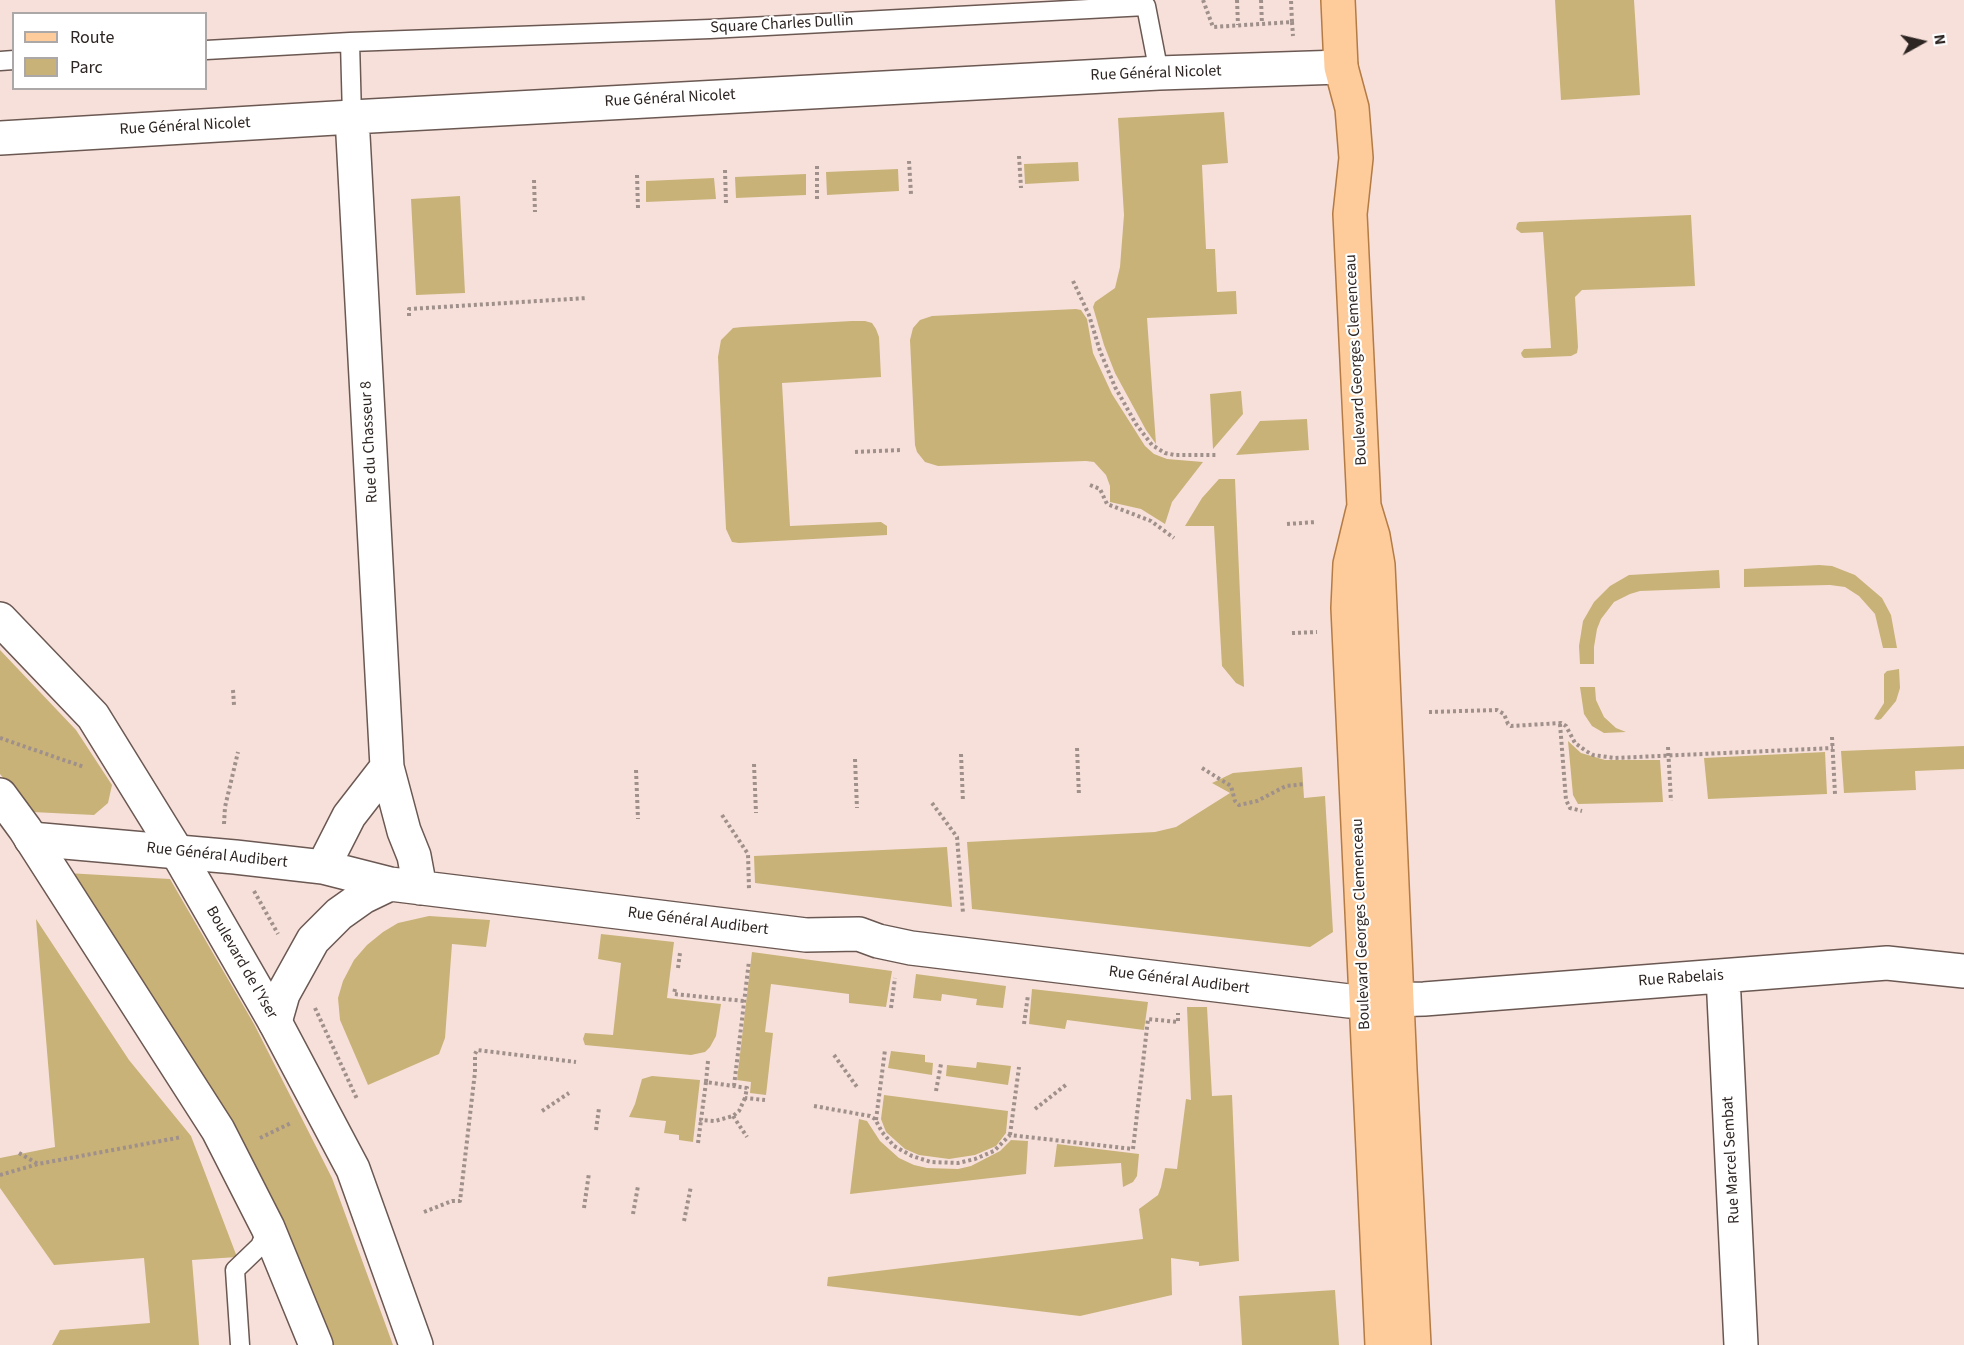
<!DOCTYPE html>
<meta charset="utf-8">
<style>
body{margin:0}
#map{position:relative;width:1964px;height:1345px;overflow:hidden;background:#f7e0da;font-family:"Source Sans 3",sans-serif}
canvas{display:block}
.legend{position:absolute;left:12px;top:12px;width:195px;height:78px;box-sizing:border-box;background:#fff;border:2px solid #aba8a7;margin:0;padding:8px 10px;list-style:none;font-size:18px;color:#2d2522}
.legend li{display:flex;align-items:center;gap:12px;height:30px}
.legend b{width:30px;border:2px solid #aba8a7}
.north{position:absolute;left:1892px;top:12px;width:60px;height:60px;-webkit-text-stroke:4px #fff;paint-order:stroke;rotate:82deg;font-size:16px;font-weight:700;line-height:24px;text-align:center;color:#2d2522}
.north::after{content:'';display:block;margin:auto;width:21px;height:27px;background:#2d2522;clip-path:polygon(50% 0,100% 100%,50% 72%,0 100%)}
</style>
<div id="map">
<canvas width="1964" height="1345"></canvas>
<ul class="legend">
<li><b style="height:8px;background:#fecb9a"></b>Route</li>
<li><b style="height:16px;background:#c8b278"></b>Parc</li>
</ul>
<div class="north">N</div>
</div>
<script>
const context = document.querySelector('canvas').getContext('2d');
context.lineJoin = 'round';
function fillPath(path, color) {
  context.fillStyle = color;
  context.fill(path, 'evenodd');
}
function shape(rows) {
  const path = new Path2D();
  for (const r of rows) {
    path.moveTo(r[0], r[1]);
    for (let i = 2; i < r.length; i += 2) path.lineTo(r[i], r[i + 1]);
  }
  return path;
}
function trace(path, color, width, dash) {
  context.strokeStyle = color;
  context.lineWidth = width;
  context.lineCap = dash ? 'butt' : 'round';
  context.setLineDash(dash || []);
  context.stroke(path);
}
function label(font, color, halo, rows, align = 'center') {
  context.font = font + ' "Source Sans 3",sans-serif';
  context.lineWidth = 4.5;
  context.setLineDash([]);
  context.textBaseline = 'middle';
  context.strokeStyle = halo;
  context.fillStyle = color;
  for (const [text, x, y, turn = 0] of rows) {
    context.save();
    context.translate(x, y);
    context.rotate((+turn || 0) * Math.PI / 180);
    context.textAlign = isNaN(turn) ? turn : align;
    if (halo) context.strokeText(text, 0, 0);
    context.fillText(text, 0, 0);
    context.restore();
  }
}
const green = shape([
 [1555,0,1634,0,1640,95,1561,100],
 [1224,112,1228,163,1202,165,1206,249,1215,249,1217,292,1236,291,1237,314,1147,318,1156,444,1146,430,1115,373,1104,345,1093,307,1095,302,1115,288,1120,267,1124,215,1118,118],
 [1078,162,1079,181,1025,184,1024,164],
 [898,169,899,191,827,195,826,172],
 [806,174,806,195,736,198,735,177],
 [714,178,716,199,646,202,646,181],
 [460,196,465,293,416,295,411,199],
 [1691,215,1695,286,1582,290,1575,297,1578,347,1577,353,1571,356,1524,358,1522,356,1521,353,1524,349,1551,348,1543,232,1521,233,1516,229,1517,224,1519,222],
 [1076,309,1081,310,1087,319,1093,353,1112,394,1145,446,1154,454,1167,459,1203,462,1172,502,1165,524,1141,509,1110,502,1110,486,1106,475,1094,462,1086,461,938,466,925,462,917,452,915,445,910,340,913,328,920,320,932,316],
 [852,321,865,321,872,323,876,329,879,337,881,377,782,383,790,526,881,522,887,526,887,535,739,543,732,542,726,529,718,357,721,340,733,328,742,327],
 [1241,391,1243,414,1213,449,1210,394],
 [1307,419,1309,450,1236,455,1260,421],
 [1219,479,1235,479,1244,687,1236,683,1222,666,1214,526,1185,526,1202,498],
 [1819,565,1832,566,1855,575,1882,598,1891,615,1897,648,1883,648,1875,614,1859,596,1845,587,1830,585,1744,587,1744,569],
 [1719,570,1720,588,1640,591,1630,594,1614,602,1601,619,1597,629,1594,647,1594,664,1580,664,1579,646,1583,621,1594,602,1610,586,1629,575],
 [0,650,76,730,112,785,108,803,94,815,32,812,0,774],
 [1899,669,1900,688,1896,701,1881,719,1878,720,1874,719,1884,703,1884,674,1887,671],
 [1580,687,1595,687,1596,700,1604,717,1616,728,1626,732,1604,733,1592,726,1584,714],
 [1568,741,1581,753,1605,760,1660,760,1663,802,1578,804,1573,795],
 [1964,746,1964,769,1915,771,1916,790,1844,793,1841,751],
 [1825,752,1827,794,1708,799,1704,758],
 [1302,767,1304,798,1325,796,1333,932,1310,947,972,909,967,842,1155,832,1176,827,1230,793,1212,783,1233,773],
 [947,847,952,907,755,883,754,856],
 [67,873,170,879,254,1024,332,1178,393,1345,329,1345],
 [429,916,490,920,486,947,452,944,445,1038,439,1054,368,1085,340,1020,338,998,343,981,354,960,367,945,383,932,398,923],
 [36,919,129,1060,191,1136,237,1257,192,1260,199,1345,52,1345,60,1330,150,1323,144,1258,54,1265,0,1188,0,1158,55,1147],
 [601,934,674,942,667,998,721,1004,716,1036,710,1047,705,1052,691,1055,585,1045,583,1039,585,1033,613,1035,621,963,598,959],
 [752,952,892,971,886,1007,849,1003,849,994,771,984,765,1032,773,1033,766,1095,750,1093,751,1082,737,1080],
 [916,974,1006,986,1003,1008,976,1005,977,999,942,994,941,1001,913,998],
 [1032,989,1148,1002,1144,1030,1067,1020,1065,1029,1029,1024],
 [1187,1007,1207,1007,1212,1096,1232,1095,1239,1261,1199,1266,1199,1262,1171,1258,1172,1295,1080,1316,827,1286,828,1277,1143,1239,1139,1209,1158,1195,1161,1187,1165,1168,1177,1169,1186,1099,1191,1100],
 [891,1051,925,1055,925,1062,933,1063,932,1075,888,1068],
 [977,1062,1011,1066,1008,1085,946,1076,947,1065,976,1068],
 [652,1076,700,1080,693,1142,679,1140,679,1135,664,1133,666,1121,629,1117,635,1104,642,1079],
 [884,1095,1008,1111,1006,1133,996,1146,975,1155,949,1159,919,1155,905,1149,886,1132,881,1119],
 [859,1119,867,1121,880,1141,899,1158,914,1165,927,1168,958,1169,971,1166,1000,1151,1011,1140,1028,1141,1026,1174,850,1194],
 [1057,1144,1139,1154,1137,1176,1133,1182,1123,1187,1121,1163,1054,1167],
 [1335,1290,1339,1345,1242,1345,1239,1296]
]);
const path = shape([
 [1203,0,1213,27,1292,22,1291,0],
 [1237,0,1238,25],
 [1261,0,1262,24],
 [1292,22,1293,36],
 [1019,156,1021,188],
 [909,161,911,194],
 [817,166,817,199],
 [725,170,726,203],
 [637,175,638,208],
 [534,180,535,212],
 [1073,281,1089,315,1100,351,1115,387,1136,424,1152,445,1165,453,1175,455,1218,455],
 [409,316,409,309,587,298],
 [855,452,900,450],
 [1090,485,1100,489,1107,504,1151,521,1174,538],
 [1287,524,1316,522],
 [1292,633,1317,632],
 [233,690,234,705],
 [1429,712,1497,710,1504,714,1508,724,1511,726,1561,723,1566,726,1575,743,1586,751,1593,755,1615,758,1833,748],
 [1560,724,1566,800,1570,808,1582,811],
 [1832,737,1835,794],
 [0,738,84,767],
 [1668,747,1671,801],
 [1077,748,1079,796],
 [961,754,963,802],
 [855,759,857,808],
 [754,764,756,813],
 [1202,768,1231,786,1235,801,1239,805,1257,801,1286,786,1305,784],
 [636,770,638,819],
 [932,803,957,837,963,913],
 [722,815,748,854,749,889],
 [224,824,225,807,238,752],
 [254,891,278,934],
 [678,968,680,953],
 [675,989,674,994,744,1001],
 [315,1008,357,1099],
 [891,1008,895,978],
 [1024,1024,1028,995],
 [834,1055,857,1087],
 [708,1061,706,1082,747,1088,745,1098,765,1100],
 [706,1082,701,1120,715,1121,733,1116,739,1111,745,1098],
 [734,1086,749,961],
 [936,1091,941,1064],
 [814,1106,870,1116,875,1119,882,1132,894,1146,912,1156,931,1162,958,1163,975,1159,994,1151,1010,1135,1133,1149,1148,1019,1178,1022,1178,1013],
 [1035,1109,1067,1084],
 [542,1111,569,1093],
 [733,1116,747,1137],
 [876,1120,885,1050],
 [596,1130,599,1108],
 [1010,1135,1019,1067],
 [260,1138,291,1123],
 [698,1143,701,1120],
 [19,1153,38,1164],
 [0,1175,38,1164,182,1137],
 [584,1208,589,1173],
 [424,1212,452,1201,460,1201,475,1072,475,1054,477,1050,576,1062],
 [633,1214,638,1186],
 [684,1221,691,1186]
]);
const lane = shape([
 [350,42,352,117],
 [206,50,350,42,710,29,1146,6,1159,73],
 [0,61,14,60],
 [240,1345,235,1270,260,1246,268,1228]
]);
const street = shape([
 [352,117,387,767,404,831,414,856,420,888],
 [0,138,352,117,1159,73,1341,67],
 [31,839,235,857,323,867,390,884,806,935,859,934,878,941,911,948,1349,1001,1424,999,1887,963,1964,971],
 [323,867,349,816,387,767],
 [1723,976,1741,1345],
 [275,1022,283,994,313,940,339,914,363,897,390,884]
]);
const secondary = shape([
 [0,619,93,716,177,852,275,1022,353,1169,416,1345],
 [0,795,25,829,218,1130,268,1228,316,1345]
]);
const primary = shape([
 [1338,0,1341,67,1352,108,1356,158,1350,214,1364,506,1373,536,1378,565,1380,608,1400,1070,1414,1345],
 [1363,510,1350,564,1348,608,1382,1345]
]);
const streetNames = [
 ["Square Charles Dullin",782,25,-3],
 ["Rue Général Nicolet",1156,74,-2],
 ["Rue Général Nicolet",670,99,-3],
 ["Rue Général Nicolet",185,127,-3],
 ["Boulevard Georges Clemenceau",1357,360,-93],
 ["Rue du Chasseur 8",370,442,-93],
 ["Rue Général Audibert",217,856,6],
 ["Rue Général Audibert",698,922,7],
 ["Boulevard Georges Clemenceau",1362,924,-92],
 ["Boulevard de l'Yser",241,963,60],
 ["Rue Rabelais",1681,979,-4],
 ["Rue Général Audibert",1179,981,7],
 ["Rue Marcel Sembat",1732,1160,-93]
];
fillPath(green, '#c8b278');
trace(lane, '#6b5852', 21);
trace(street, '#6b5852', 36);
trace(secondary, '#6b5852', 36);
trace(primary, '#b47b44', 36);
trace(path, '#a0908b', 4, [3, 3]);
trace(lane, '#fff', 18);
trace(street, '#fff', 33);
trace(secondary, '#fff', 33);
trace(primary, '#fecb9a', 33);
label('16px', '#2d2522', '#fff', streetNames);
</script>
